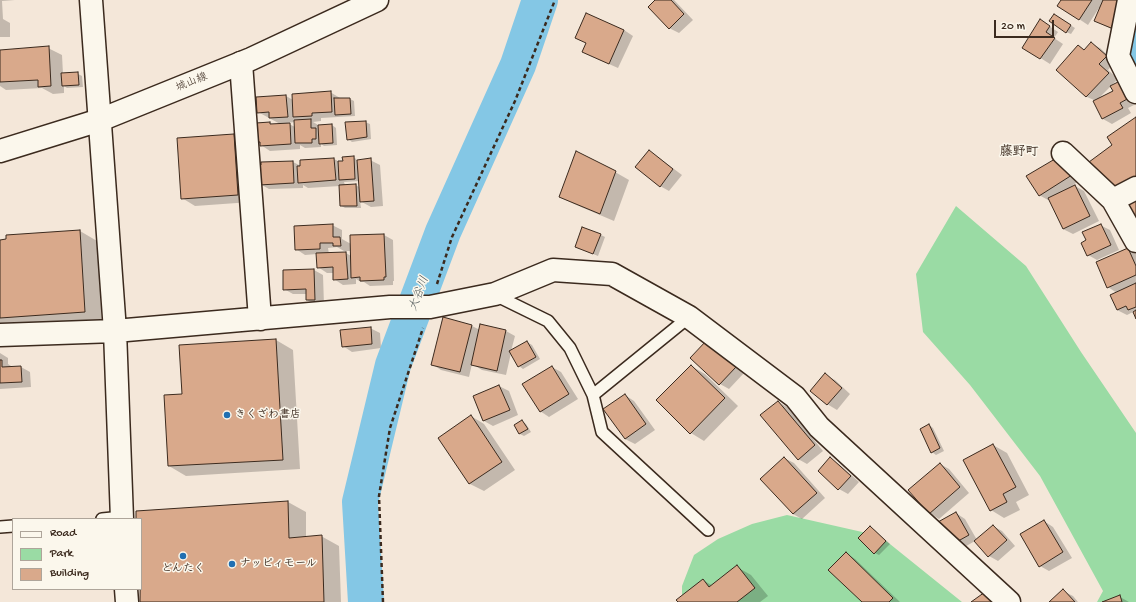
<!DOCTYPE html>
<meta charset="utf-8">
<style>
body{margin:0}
#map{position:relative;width:1136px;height:602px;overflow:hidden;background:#f4e7d9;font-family:"Gochi Hand",sans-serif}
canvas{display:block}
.legend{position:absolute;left:12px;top:518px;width:130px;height:72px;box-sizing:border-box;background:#fbf7ec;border:1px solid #aea59a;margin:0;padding:5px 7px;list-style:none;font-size:12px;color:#3b2a1e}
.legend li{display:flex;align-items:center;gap:8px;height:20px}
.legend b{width:20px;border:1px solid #aea59a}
.scale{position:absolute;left:994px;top:20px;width:60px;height:18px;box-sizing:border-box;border:2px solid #3b2a1e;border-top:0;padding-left:5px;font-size:12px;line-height:14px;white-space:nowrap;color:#3b2a1e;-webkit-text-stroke:3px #fbf7ec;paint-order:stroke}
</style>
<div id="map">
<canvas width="1136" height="602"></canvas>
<ul class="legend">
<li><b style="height:5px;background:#fbf7ec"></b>Road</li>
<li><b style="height:11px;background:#9adba4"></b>Park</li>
<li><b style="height:11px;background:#d9a98b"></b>Building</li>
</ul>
<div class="scale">20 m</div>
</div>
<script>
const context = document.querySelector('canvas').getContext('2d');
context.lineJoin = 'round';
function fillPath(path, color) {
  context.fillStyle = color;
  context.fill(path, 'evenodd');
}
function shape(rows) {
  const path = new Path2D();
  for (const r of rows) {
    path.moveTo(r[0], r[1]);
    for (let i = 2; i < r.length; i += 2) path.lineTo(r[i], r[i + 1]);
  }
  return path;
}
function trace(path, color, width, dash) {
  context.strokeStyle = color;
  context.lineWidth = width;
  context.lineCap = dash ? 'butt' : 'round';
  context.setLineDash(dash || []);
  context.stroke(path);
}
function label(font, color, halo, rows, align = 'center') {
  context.font = font + ' "Gochi Hand","Klee One",sans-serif';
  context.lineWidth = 3;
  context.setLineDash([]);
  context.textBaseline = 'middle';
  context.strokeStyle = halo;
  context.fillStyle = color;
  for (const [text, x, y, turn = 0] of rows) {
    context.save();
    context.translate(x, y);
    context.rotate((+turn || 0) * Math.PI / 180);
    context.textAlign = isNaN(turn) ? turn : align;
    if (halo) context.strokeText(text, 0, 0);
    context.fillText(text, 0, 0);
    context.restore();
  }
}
const green = shape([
 [956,206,1026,266,1081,352,1136,433,1136,602,1097,602,1103,591,1040,476,970,385,923,332,916,274],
 [787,515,880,536,962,602,682,602,682,586,694,555,718,539,752,524]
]);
const shadow = shape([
 [0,0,15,0,2,1,3,19,10,23,10,37,0,37],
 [657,0,674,0,693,20,679,33,669,28],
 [1062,0,1134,0,1120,33,1095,21,1100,8,1099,8,1088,25,1079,19],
 [587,14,624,30,633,36,618,68,593,57,584,52,587,44],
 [1054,15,1075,28,1071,34,1066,32],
 [1049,26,1058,32,1054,38,1063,44,1050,64,1023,47],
 [1091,43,1100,48,1115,62,1108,70,1118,79,1099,98,1114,91,1136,101,1136,104,1128,108,1131,113,1112,124,1103,119,1094,100,1087,97,1057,69,1079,46,1085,50],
 [48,48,62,55,63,74,78,74,82,76,83,87,67,88,64,86,64,93,53,94,42,88,6,90,0,86,0,51],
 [330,92,340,98,340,99,350,99,354,101,355,116,321,118,321,121,313,122,320,126,332,125,336,128,337,145,324,146,321,144,321,147,305,148,300,145,300,149,270,151,261,145,261,144,258,142,270,123,274,125,282,125,258,112,257,98,286,96,293,100],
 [295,122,295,127,287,123],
 [365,122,370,124,371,139,352,142,348,139],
 [234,136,247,143,251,202,195,206,182,198],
 [649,152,658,157,682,175,669,191,660,186],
 [354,157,358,161,370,160,380,165,383,206,371,207,360,201,361,208,345,208,340,205,340,186,308,188,303,185,303,188,269,189,260,184,293,162,301,166,301,161,334,159,340,162],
 [360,181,360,188,356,185,345,185,344,182],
 [1060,157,1080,180,1073,185,1084,191,1099,221,1073,234,1063,229,1050,200,1048,200,1039,195],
 [615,172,629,180,614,221,574,204,560,197],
 [332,225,342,230,342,239,351,244,351,236,384,235,393,240,394,281,393,281,393,285,370,286,364,282,361,282,356,279,356,284,343,285,334,279,334,273,327,273,318,267,317,254,305,255,296,249],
 [337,247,344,251,351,251,351,256,346,253,329,254,328,248],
 [1100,225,1110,230,1119,250,1097,260,1088,255,1088,241],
 [80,231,97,241,102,322,0,329,0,241],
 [601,235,605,237,598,256,576,247],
 [1128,249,1136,254,1136,317,1133,312,1127,315,1117,310,1117,293,1108,287],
 [314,270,323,275,324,305,316,305,307,300,307,294,293,294,284,289,284,271],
 [472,326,480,330,506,331,515,336,511,351,527,342,532,345,540,359,523,369,519,366,511,353,506,375,482,370,472,364,469,377,441,370,432,364],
 [370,328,380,333,381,348,352,352,343,346],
 [276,340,293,350,300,469,186,476,169,466,183,395],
 [717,347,744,373,729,389,720,384],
 [0,353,8,358,8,364,11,366,11,368,21,367,30,372,31,387,0,389],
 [691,366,705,374,738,406,704,441,691,433],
 [552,367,561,372,578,399,549,417,540,411],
 [826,375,835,380,850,394,837,410,827,404],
 [499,386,509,391,518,415,493,426,484,421],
 [625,395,634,401,655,430,635,444,625,439],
 [778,402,787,407,823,451,807,464,798,459],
 [471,416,484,424,515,470,484,491,470,484,439,438],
 [522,421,526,424,531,432,524,436,520,434,515,425],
 [929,425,933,428,944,451,936,455,932,452],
 [993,445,1007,453,1029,495,1016,502,1020,510,1004,518,991,510],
 [784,458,794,463,825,498,802,519,793,514],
 [830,458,839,464,859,482,848,494,839,489],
 [940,464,949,469,969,493,939,519,930,513],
 [288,502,306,512,306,538,321,536,339,546,341,602,141,602,141,519,137,519,137,511],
 [956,513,965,519,977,540,993,526,1002,531,1015,546,998,561,989,556,975,541,961,549,952,544],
 [1044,521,1053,527,1072,558,1049,571,1040,566],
 [870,527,875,530,890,544,879,555,875,553],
 [846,553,855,559,900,602,863,602],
 [737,567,751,575,768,596,760,602,679,602,703,580,713,586],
 [1063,591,1073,596,1078,602,1051,602],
 [1120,597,1129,602,1105,602]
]);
const river = shape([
 [1136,10,1130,46,1134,70,1136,72],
 [366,602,360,502,393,365,443,232,518,65,540,0]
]);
const building = shape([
 [655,0,671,0,684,14,669,29,648,7,655,0],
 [1061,0,1092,0,1079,20,1057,6,1061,0],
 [1103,0,1123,0,1111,28,1094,21,1103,0],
 [586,13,624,30,609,64,582,52,586,43,575,38,586,13],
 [1054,14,1071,25,1066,33,1049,21,1054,14],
 [1040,19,1050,26,1046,32,1055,38,1040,59,1022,48,1040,19],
 [1091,42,1107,56,1099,64,1109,73,1086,97,1056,70,1078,45,1084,50,1091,42],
 [49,46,51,86,38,87,38,80,0,82,0,50,49,46],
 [78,72,79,85,62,86,61,73,78,72],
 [1120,81,1129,98,1120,103,1123,108,1102,119,1093,101,1113,91,1110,86,1120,81],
 [331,91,332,112,312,113,312,116,293,117,292,94,331,91],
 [286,95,288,117,269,118,269,112,257,113,256,97,286,95],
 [334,98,350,98,351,114,335,115,334,98],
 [1136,117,1136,178,1112,195,1089,162,1112,145,1107,137,1136,117],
 [311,119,311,128,316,128,316,139,312,139,312,143,295,143,294,120,311,119],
 [366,121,367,137,347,140,345,122,366,121],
 [270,122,270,124,290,123,291,144,260,146,260,142,257,142,256,123,270,122],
 [332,124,333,143,319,144,318,125,332,124],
 [234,134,238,195,181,199,177,138,234,134],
 [649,150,673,169,660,187,635,167,649,150],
 [576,151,616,171,600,214,559,197,576,151],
 [354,156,355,179,339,180,338,161,343,161,342,157,354,156],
 [1060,156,1072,175,1039,196,1026,176,1060,156],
 [334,158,336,180,298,183,297,166,300,166,300,160,334,158],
 [371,158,374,201,360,202,357,160,371,158],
 [293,161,294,183,259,185,258,165,261,165,261,162,293,161],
 [356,184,357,206,340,206,339,185,356,184],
 [1075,185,1090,216,1063,229,1048,198,1075,185],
 [1136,198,1136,228,1121,206,1136,198],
 [333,224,333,237,340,237,341,246,333,246,333,243,320,243,320,249,295,250,294,226,333,224],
 [1101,224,1111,245,1087,256,1081,243,1086,240,1082,232,1101,224],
 [582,227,601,234,593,254,575,247,582,227],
 [80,230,85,312,0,318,0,240,6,239,6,235,80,230],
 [384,234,386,277,384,277,384,280,360,281,360,277,351,278,350,235,384,234],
 [1128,248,1136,266,1136,275,1107,288,1096,262,1128,248],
 [346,252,348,279,333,280,333,267,317,268,316,253,346,252],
 [314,269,315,300,306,300,306,289,283,290,283,270,314,269],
 [1136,283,1136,307,1128,310,1126,306,1117,310,1110,295,1136,283],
 [1136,310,1136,319,1133,312,1136,310],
 [443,317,472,325,460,372,431,365,443,317],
 [480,324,506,330,497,371,471,365,480,324],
 [371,327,372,344,342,347,340,330,371,327],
 [276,339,283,460,168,466,164,395,182,394,179,345,276,339],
 [707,340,736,367,719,385,690,358,707,340],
 [527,341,536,357,518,367,509,351,527,341],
 [0,360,2,360,2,367,21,366,22,382,0,383,0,360],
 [691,365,725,398,690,434,656,400,691,365],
 [552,366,569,394,540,412,522,384,552,366],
 [825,373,842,388,827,405,810,391,825,373],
 [499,385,510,410,483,421,473,396,499,385],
 [625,394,646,424,625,439,603,409,625,394],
 [778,401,815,445,798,460,760,415,778,401],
 [471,415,502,462,469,484,438,438,471,415],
 [522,420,528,429,519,434,514,425,522,420],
 [929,424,940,448,931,453,920,429,929,424],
 [993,444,1016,487,1003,494,1007,502,990,511,963,460,993,444],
 [784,457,817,493,793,514,760,479,784,457],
 [830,457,851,476,838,490,818,471,830,457],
 [940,463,960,487,929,514,908,490,940,463],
 [288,501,289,538,322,535,324,602,140,602,141,519,136,519,136,511,288,501],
 [956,512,969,535,951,545,938,522,956,512],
 [1044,520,1063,552,1039,567,1020,534,1044,520],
 [993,525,1007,540,988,557,974,541,993,525],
 [870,526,886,541,874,554,858,538,870,526],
 [846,552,893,598,889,602,862,602,828,570,846,552],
 [737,565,755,588,737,602,678,602,676,600,703,579,709,587,737,565],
 [1063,589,1075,602,1049,602,1063,589],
 [985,592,993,602,971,602,985,592],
 [1120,595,1122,602,1102,602,1120,595]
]);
const path = shape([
 [437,284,452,237,515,101,555,0],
 [383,602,379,496,390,428,423,328]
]);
const service = shape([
 [495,295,548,321,570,348,593,395,602,432,708,530],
 [593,395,689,317],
 [102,519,122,517],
 [0,527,13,526]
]);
const minor = shape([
 [91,0,115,331,122,519],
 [1129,0,1118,56,1136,92],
 [241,63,260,319],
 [1063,153,1113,200],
 [1136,188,1113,200,1136,241],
 [0,335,115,331,390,307,430,307,495,294,553,270,612,274,689,317,795,397,819,427,1009,602],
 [126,589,127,602]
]);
const secondary = shape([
 [0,151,100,120,251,59,377,0]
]);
const markers = [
 [227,415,4,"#1f6fb2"],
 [183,556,4,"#1f6fb2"],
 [232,564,4,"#1f6fb2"]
];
const streetNames = [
 ["城山線",192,83,-22]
];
const poiNames = [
 ["きくざわ書店",235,415],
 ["ナッピィモール",240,564],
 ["どんたく",183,569,"center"]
];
const waterNames = [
 ["大谷川",420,294,-69]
];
const quarterNames = [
 ["藤野町",1019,153]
];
fillPath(green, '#9adba4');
fillPath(shadow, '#0003');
trace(river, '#84c7e5', 36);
fillPath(building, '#d9a98b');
trace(building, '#3b2a1e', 1);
trace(service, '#3b2a1e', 14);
trace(minor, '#3b2a1e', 25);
trace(secondary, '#3b2a1e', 25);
trace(path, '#3b2a1e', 2.5, [4, 3]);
trace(service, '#fbf7ec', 11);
trace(minor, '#fbf7ec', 22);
trace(secondary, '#fbf7ec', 22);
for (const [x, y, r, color] of markers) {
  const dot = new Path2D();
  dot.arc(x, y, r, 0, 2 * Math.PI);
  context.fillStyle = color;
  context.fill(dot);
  trace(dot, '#fbf7ec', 1.5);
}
label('11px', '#3b2a1e', '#fbf7ec', streetNames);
label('bold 11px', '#3b2a1e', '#fbf7ec', poiNames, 'left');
label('italic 12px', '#51595a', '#fbf7ec', waterNames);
label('bold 13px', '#3b2a1e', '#fbf7ec', quarterNames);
</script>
